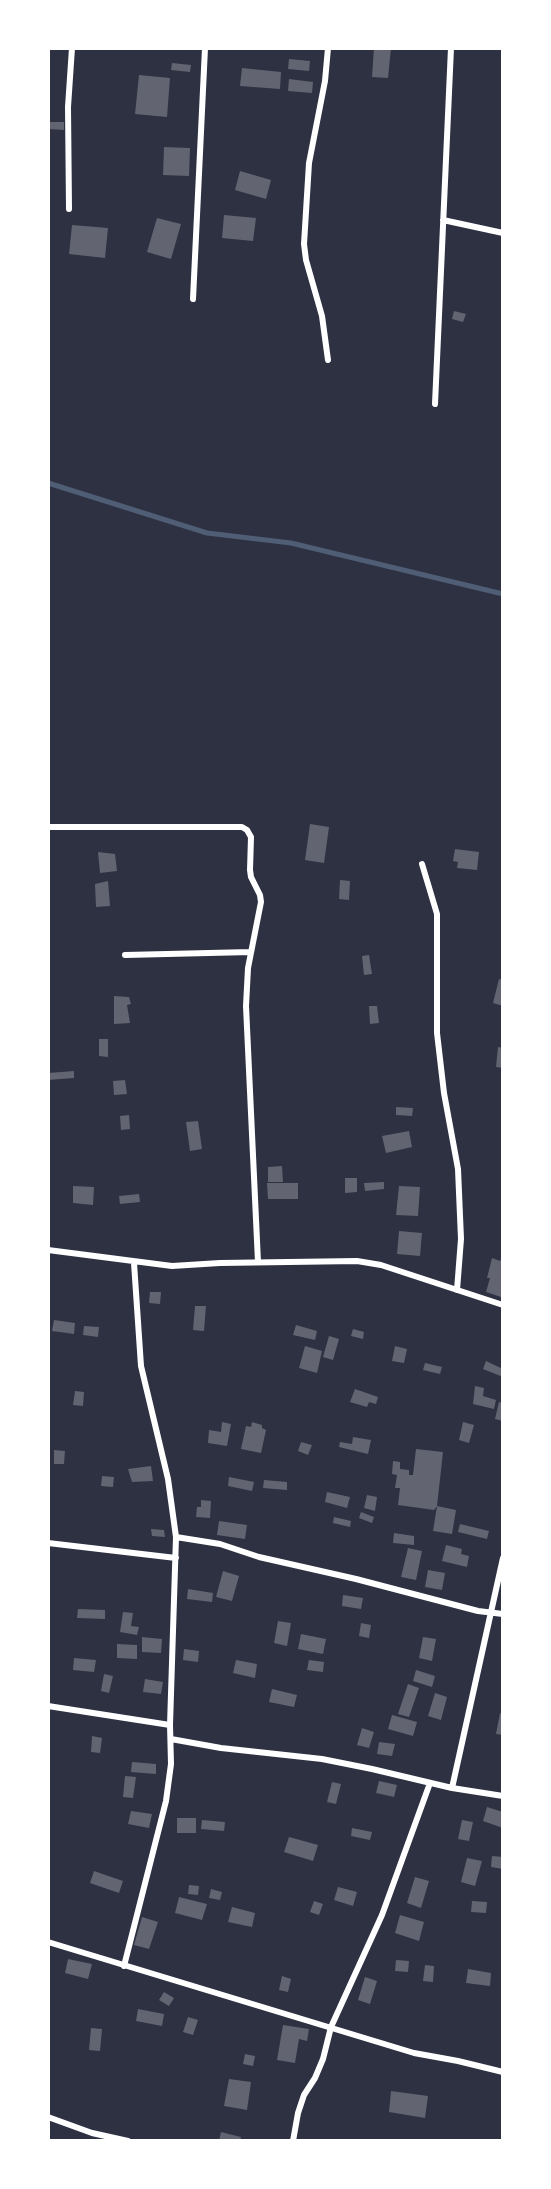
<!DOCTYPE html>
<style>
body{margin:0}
#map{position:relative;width:551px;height:2189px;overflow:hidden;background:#2d3142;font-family:Barlow,sans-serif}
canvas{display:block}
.frame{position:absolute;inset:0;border:50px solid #fff;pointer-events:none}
</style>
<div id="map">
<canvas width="551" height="2189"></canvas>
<div class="frame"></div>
</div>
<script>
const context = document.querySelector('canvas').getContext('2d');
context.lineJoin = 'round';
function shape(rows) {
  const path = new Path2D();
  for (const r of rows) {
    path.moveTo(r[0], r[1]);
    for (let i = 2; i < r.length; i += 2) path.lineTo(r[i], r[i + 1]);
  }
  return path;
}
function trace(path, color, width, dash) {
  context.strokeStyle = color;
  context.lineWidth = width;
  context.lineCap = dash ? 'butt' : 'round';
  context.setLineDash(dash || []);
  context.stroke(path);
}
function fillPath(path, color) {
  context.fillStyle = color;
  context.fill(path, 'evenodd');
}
const stream = shape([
 [48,483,207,533,291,543,503,594]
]);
const building = shape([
 [374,48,391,48,388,78,372,77],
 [289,59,310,61,309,71,288,69],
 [172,63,191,65,190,72,171,70],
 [242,68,281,72,280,89,240,86],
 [139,75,170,78,167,117,135,114],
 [289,79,313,82,312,93,288,91],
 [48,122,64,122,64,130,48,129],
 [164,147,190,148,189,176,163,175],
 [240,171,271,180,266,199,235,190],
 [224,215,256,218,253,241,222,238],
 [157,218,181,224,171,259,147,252],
 [72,225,108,228,105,258,69,254],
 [454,311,466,314,463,322,452,319],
 [310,824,329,827,324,863,305,860],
 [455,849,479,852,477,870,457,868,458,862,453,861],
 [98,852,115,854,117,871,100,873],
 [340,880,350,881,349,900,339,899],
 [108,881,110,906,96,907,95,884],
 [369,955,372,974,364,975,362,956],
 [499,979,503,980,503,1006,493,1003],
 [114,996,129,997,131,1004,127,1005,130,1023,114,1024],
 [369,1006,377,1006,379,1023,370,1024],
 [99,1039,108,1039,108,1057,99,1056],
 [498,1047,503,1048,503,1068,496,1067],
 [74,1071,74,1078,48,1080,48,1073],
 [125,1080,127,1094,114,1095,113,1081],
 [396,1107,413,1108,412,1116,396,1115],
 [129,1115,130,1129,121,1130,120,1116],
 [198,1121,202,1149,190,1151,186,1122],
 [409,1131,412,1147,386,1153,382,1136],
 [282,1166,283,1182,268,1182,268,1167],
 [345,1178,357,1178,357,1192,345,1193],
 [384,1182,384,1189,365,1191,364,1183],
 [267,1183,298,1183,298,1199,268,1199],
 [73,1186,94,1187,93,1205,73,1203],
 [399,1186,420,1187,418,1216,396,1215],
 [139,1194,140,1202,120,1204,119,1196],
 [399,1231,422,1233,420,1256,397,1254],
 [503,1254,503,1290,501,1297,486,1292,490,1278,487,1278,492,1258,500,1261],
 [150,1292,161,1292,160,1304,149,1303],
 [195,1306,206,1306,204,1331,193,1330],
 [54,1320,75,1323,74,1334,52,1331],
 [296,1325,317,1331,315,1340,293,1335],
 [84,1326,99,1327,98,1337,83,1335],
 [353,1329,364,1332,363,1339,351,1336],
 [329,1336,339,1339,333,1360,323,1357],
 [305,1346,322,1351,317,1373,299,1368],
 [395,1346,407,1349,404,1363,392,1361],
 [486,1361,503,1369,503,1377,483,1369],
 [425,1363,442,1367,440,1374,423,1370],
 [475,1386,484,1388,483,1396,496,1400,494,1409,473,1404],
 [355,1389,378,1397,376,1404,369,1402,367,1407,350,1402],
 [75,1391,84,1392,83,1406,73,1405],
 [499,1402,503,1403,503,1421,495,1419],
 [222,1422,231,1424,227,1446,208,1443,209,1430,221,1432],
 [252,1422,262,1425,262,1428,266,1430,261,1453,241,1449,246,1426,251,1427],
 [463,1422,474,1425,469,1443,459,1440],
 [353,1437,371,1440,368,1454,339,1447,340,1442,352,1444],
 [301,1442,312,1445,308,1455,298,1451],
 [416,1449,443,1452,437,1506,456,1510,452,1534,433,1531,437,1506,434,1510,398,1505,400,1488,395,1488,397,1475,392,1474,393,1461,400,1462,400,1469,409,1470,409,1475,413,1475],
 [54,1450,65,1451,64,1464,54,1464],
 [151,1466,153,1481,132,1482,128,1469],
 [102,1476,114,1477,113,1487,101,1486],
 [229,1477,254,1482,252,1491,228,1486],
 [264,1480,287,1482,287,1490,263,1488],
 [327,1492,350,1497,347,1508,325,1502],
 [367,1495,377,1497,375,1511,364,1508],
 [201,1500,211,1501,210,1518,196,1517,197,1507,201,1507],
 [361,1512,374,1517,372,1523,359,1518],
 [334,1517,351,1521,350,1527,333,1523],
 [219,1521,247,1525,245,1539,217,1535],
 [460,1524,489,1531,487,1539,458,1532],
 [151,1529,164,1530,165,1537,152,1536],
 [394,1533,414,1536,414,1545,393,1543],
 [446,1545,462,1549,461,1554,469,1556,467,1567,442,1561],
 [408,1548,422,1551,416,1580,401,1577],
 [428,1570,445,1573,442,1590,425,1587],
 [223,1571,239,1576,232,1601,216,1597],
 [188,1589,213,1593,212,1602,187,1599],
 [343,1595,363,1598,361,1609,342,1606],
 [78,1609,105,1610,105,1619,77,1618],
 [123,1612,133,1613,131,1626,139,1627,137,1635,120,1632],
 [278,1621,291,1623,287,1646,274,1643],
 [361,1623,371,1625,369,1638,359,1636],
 [301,1634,326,1639,323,1654,298,1649],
 [142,1637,162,1639,161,1653,142,1652],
 [423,1637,436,1639,432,1661,419,1658],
 [117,1644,137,1645,137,1659,117,1658],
 [184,1649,199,1651,198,1662,183,1660],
 [74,1658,96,1660,94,1672,73,1670],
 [236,1660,257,1664,255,1678,233,1673],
 [309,1660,324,1662,323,1672,307,1670],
 [416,1670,435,1676,432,1687,413,1681],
 [104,1674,113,1676,109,1693,101,1691],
 [145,1679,163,1682,161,1694,143,1692],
 [408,1684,419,1688,409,1717,398,1714],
 [272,1689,297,1695,294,1707,269,1702],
 [435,1693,447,1697,441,1720,428,1716],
 [500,1713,503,1714,503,1735,496,1734],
 [392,1715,417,1722,413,1736,388,1729],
 [362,1728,374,1732,369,1748,357,1745],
 [92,1736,102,1738,100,1753,91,1752],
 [379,1742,395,1744,392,1756,377,1754],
 [132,1762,156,1764,156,1774,131,1772],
 [125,1776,136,1777,133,1798,123,1797],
 [379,1781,397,1785,394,1797,376,1793],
 [332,1782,341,1784,336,1804,327,1802],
 [487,1807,503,1812,503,1828,483,1821],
 [131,1811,152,1814,149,1828,128,1824],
 [177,1818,196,1818,196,1833,177,1833],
 [202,1820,225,1822,224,1831,201,1829],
 [462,1820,473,1822,469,1841,458,1839],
 [352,1828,372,1832,370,1840,351,1836],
 [289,1837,318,1845,313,1861,284,1852],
 [492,1856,503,1857,503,1869,491,1867],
 [467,1858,482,1861,475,1886,461,1882],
 [94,1871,123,1881,119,1893,90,1883],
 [415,1877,429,1881,421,1908,407,1903],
 [189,1885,199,1886,198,1895,188,1894],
 [338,1887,357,1892,353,1906,334,1900],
 [211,1889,222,1892,220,1900,209,1898],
 [179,1897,207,1904,202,1920,175,1913],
 [314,1901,323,1904,319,1915,310,1912],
 [472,1901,487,1902,486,1913,471,1912],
 [232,1907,255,1913,252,1927,228,1922],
 [400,1915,424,1922,419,1941,395,1933],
 [142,1917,158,1922,149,1949,134,1945],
 [68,1959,92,1964,88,1979,65,1973],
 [396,1960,409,1961,408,1972,395,1971],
 [425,1965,434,1966,433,1982,423,1981],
 [468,1969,491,1973,490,1986,466,1983],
 [282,1976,291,1979,288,1992,279,1990],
 [365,1977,377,1981,370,2004,358,2000],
 [164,1992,174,1998,169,2006,159,2000],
 [138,2009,164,2014,162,2026,136,2021],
 [188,2017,198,2020,193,2035,183,2032],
 [283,2025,309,2029,307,2041,299,2039,295,2063,277,2060],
 [91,2028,102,2029,100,2051,89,2050],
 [245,2054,255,2056,253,2066,243,2064],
 [229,2079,251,2082,247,2110,224,2106],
 [391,2091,428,2096,425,2118,389,2112],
 [221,2132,241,2137,240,2141,219,2141]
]);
const minor = shape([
 [69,209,68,107,72,48],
 [443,220,503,233],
 [193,299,205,48],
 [328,360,322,316,306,260,304,244,309,163,325,81,328,48],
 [435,404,451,48],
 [48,827,242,827,247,830,251,837,250,870,251,877,260,895,261,902,248,968,246,1006,258,1262],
 [422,864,437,914,437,1033,444,1093,458,1169,461,1239,457,1290],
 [125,955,251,952],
 [48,1250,172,1266,220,1263,357,1261,381,1265,503,1305],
 [176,1537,220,1544,259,1557,356,1579,478,1611,503,1614],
 [48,1543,176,1558],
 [48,1706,170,1725],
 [171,1739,221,1748,322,1759,372,1769,452,1788,503,1796],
 [452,1788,503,1558],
 [48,1942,414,2053,458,2061,503,2072],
 [124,1966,166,1801,171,1764,170,1725,176,1537,168,1479,141,1366,134,1263],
 [48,2117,92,2133,128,2141],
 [293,2141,298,2113,304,2095,315,2078,323,2059,331,2027,382,1915,430,1783]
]);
trace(stream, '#4f5d75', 5);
fillPath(building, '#626471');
trace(minor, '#fff', 6);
</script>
